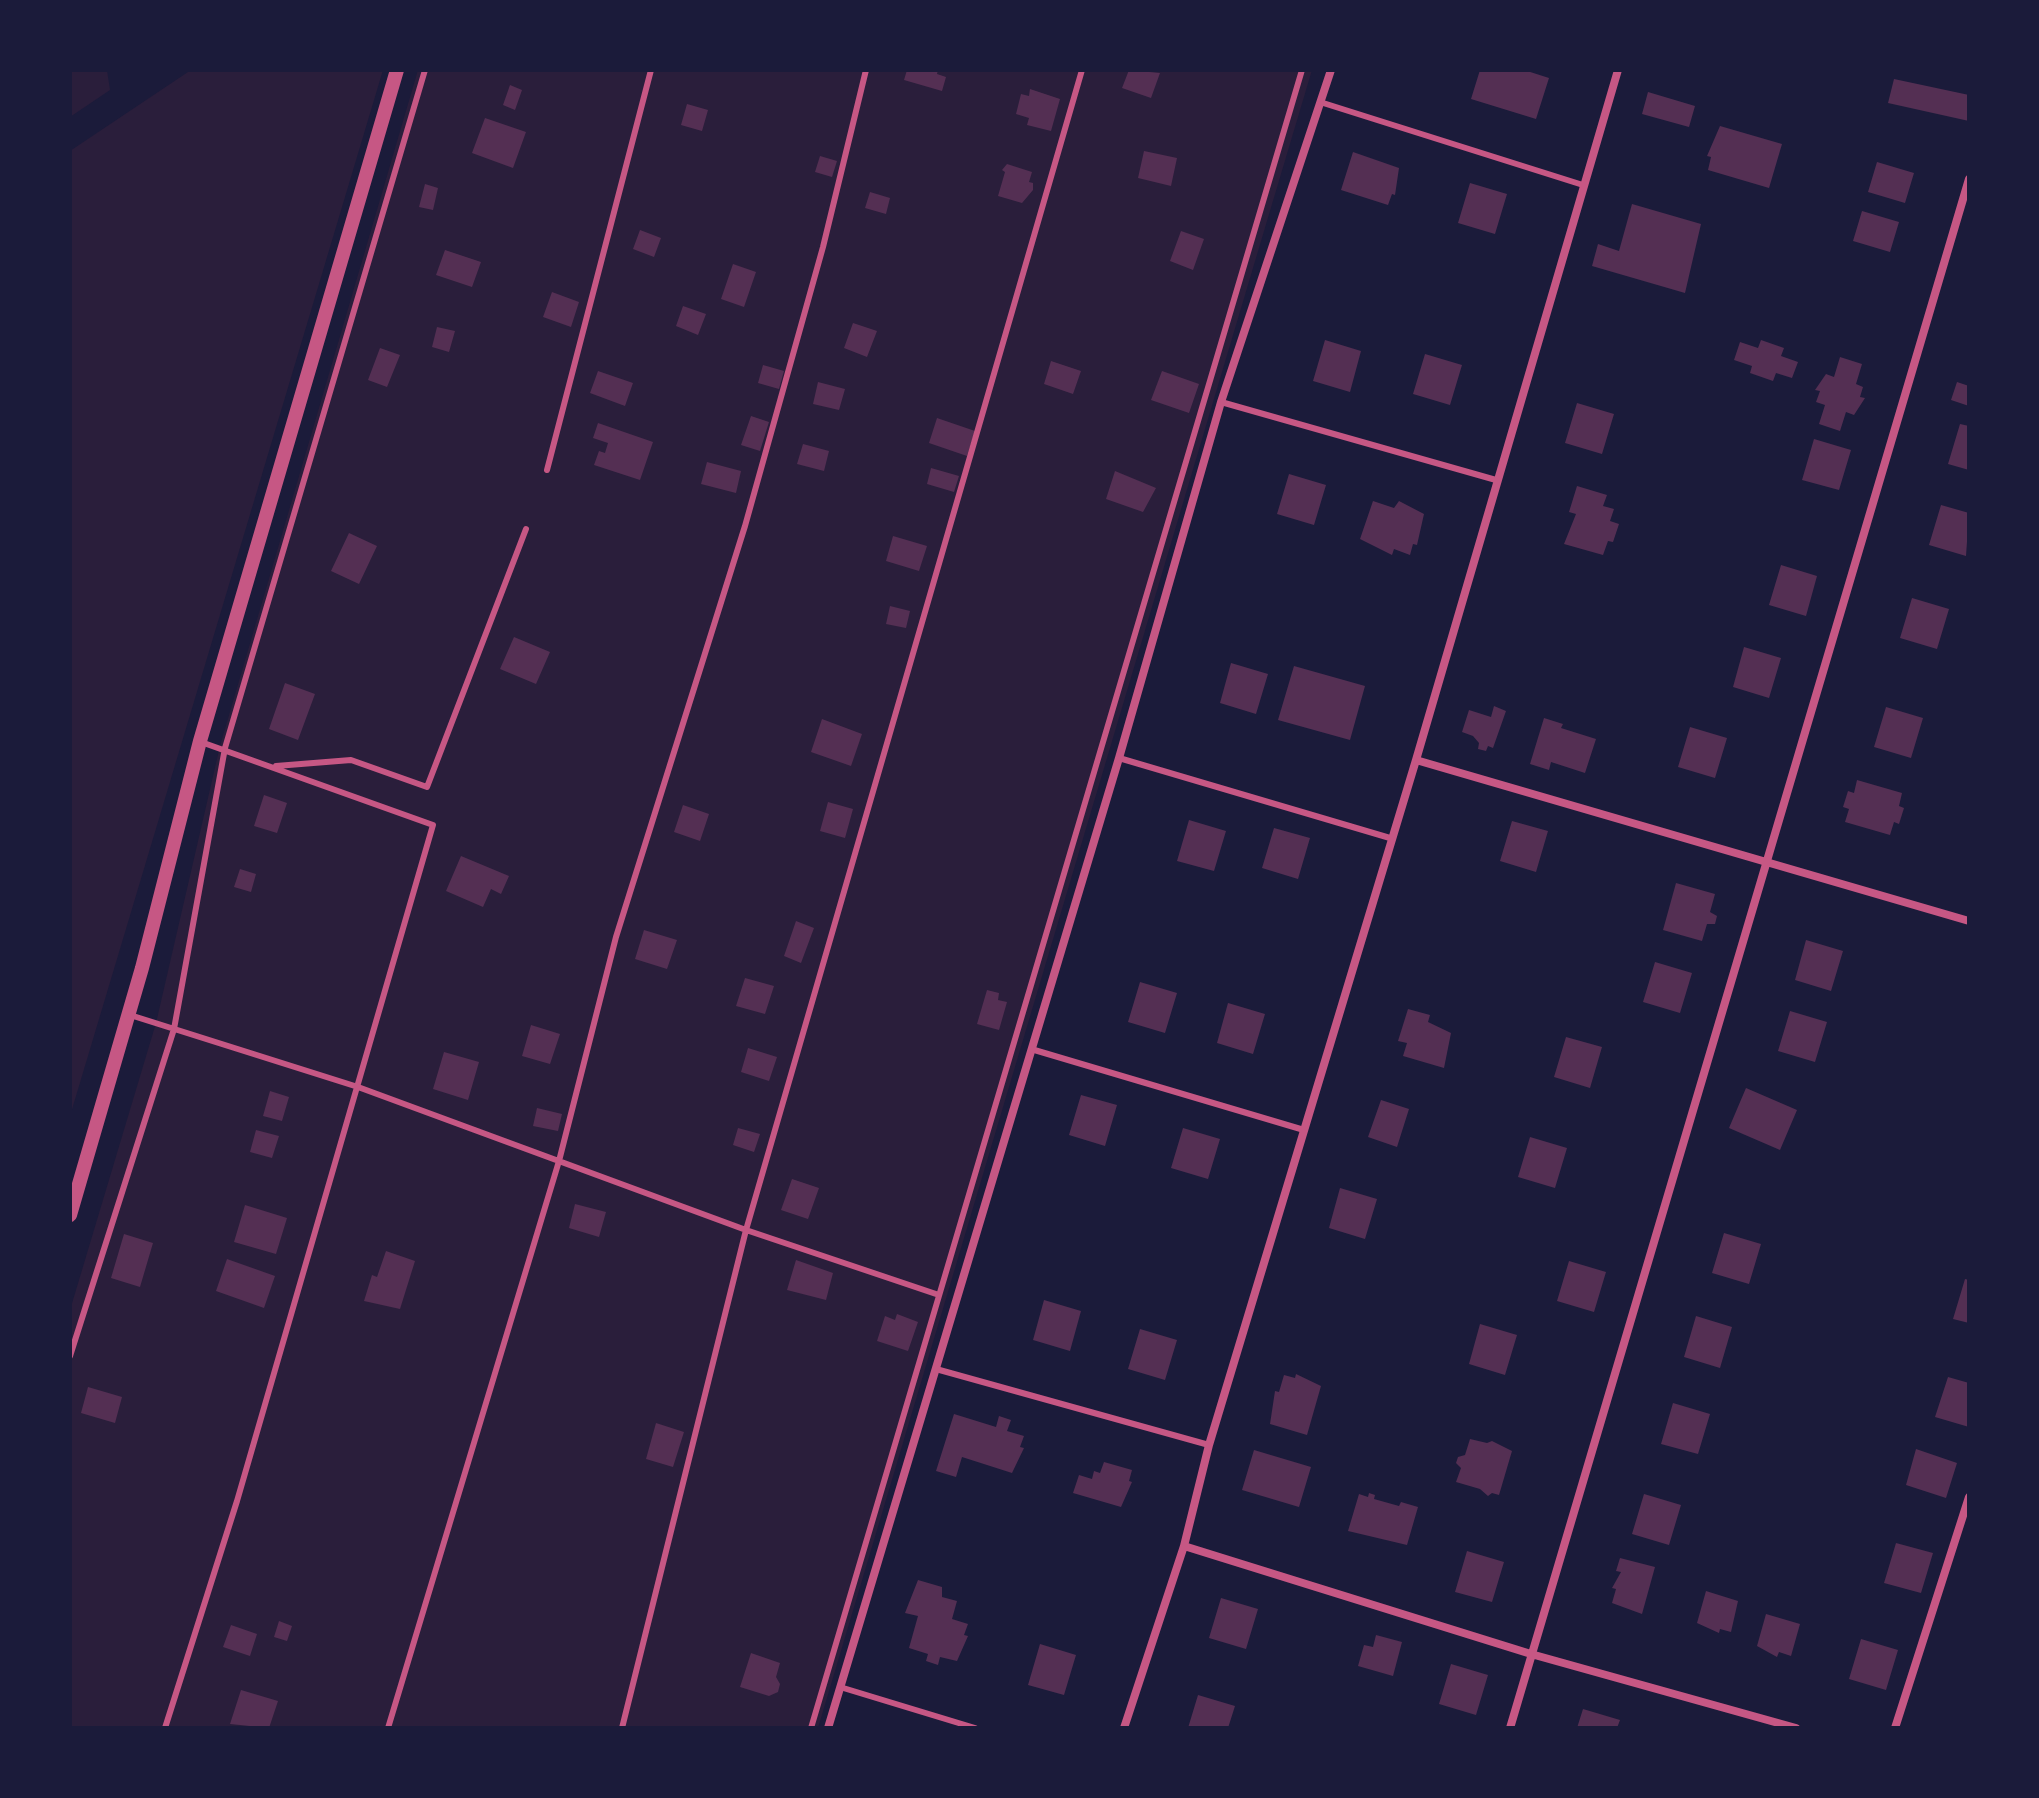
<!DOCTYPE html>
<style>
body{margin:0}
#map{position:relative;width:2039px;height:1798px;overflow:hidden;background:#1b1b3a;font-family:Barlow,sans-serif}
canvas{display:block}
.frame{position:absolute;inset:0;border:72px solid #1b1b3a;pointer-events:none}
</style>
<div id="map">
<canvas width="2039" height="1798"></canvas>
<div class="frame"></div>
</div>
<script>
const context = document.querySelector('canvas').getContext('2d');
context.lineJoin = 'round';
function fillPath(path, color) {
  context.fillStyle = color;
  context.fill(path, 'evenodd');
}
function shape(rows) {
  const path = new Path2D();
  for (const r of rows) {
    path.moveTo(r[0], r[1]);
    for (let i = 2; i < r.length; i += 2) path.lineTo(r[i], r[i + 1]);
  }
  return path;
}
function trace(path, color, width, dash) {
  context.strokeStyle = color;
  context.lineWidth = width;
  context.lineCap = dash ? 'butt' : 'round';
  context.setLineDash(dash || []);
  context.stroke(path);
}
const green = shape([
 [70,70,107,70,110,90,70,117],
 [191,70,383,70,70,1116,70,151],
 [418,70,1312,70,818,1728,70,1728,70,1310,156,1023,220,746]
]);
const building = shape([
 [907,70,938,70,937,74,946,77,942,91,904,80],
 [1129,70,1160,73,1151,98,1122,88],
 [1480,70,1524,70,1549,78,1536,119,1471,99],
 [1894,79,1969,95,1969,121,1888,103],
 [510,85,522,90,515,110,503,105],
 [1030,89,1060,99,1051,131,1027,125,1029,118,1016,114,1021,94,1029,96],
 [1648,92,1695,106,1689,127,1642,114],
 [687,104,708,110,702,131,681,125],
 [485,118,526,132,513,168,472,153],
 [1720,126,1782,144,1769,188,1708,170,1711,157,1707,156],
 [1144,151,1177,158,1171,186,1138,178],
 [1353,152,1399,168,1395,195,1392,194,1388,205,1341,190],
 [820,156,837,161,832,177,815,172],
 [1877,162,1914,173,1905,203,1868,192],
 [1007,164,1032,172,1029,182,1033,183,1033,190,1022,203,998,196,1005,172,1002,170],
 [1470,183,1507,194,1495,234,1458,223],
 [425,184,438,188,433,210,419,207],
 [870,192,890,198,886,214,865,208],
 [1632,204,1701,224,1685,293,1592,266,1598,244,1619,251],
 [1862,211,1899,222,1890,252,1853,241],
 [640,230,661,238,654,257,633,249],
 [1181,231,1204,239,1193,270,1170,261],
 [445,250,481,262,472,287,436,275],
 [733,264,756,272,744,307,721,299],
 [552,292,579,302,571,327,543,317],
 [683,306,706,314,698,335,676,326],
 [853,323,877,331,867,357,844,348],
 [437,327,455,331,449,352,432,347],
 [1325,340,1361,351,1350,392,1313,381],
 [1761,340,1784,348,1781,356,1798,362,1792,378,1776,373,1773,381,1750,373,1752,366,1734,360,1740,342,1758,348],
 [380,348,400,355,387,387,368,380],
 [1425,354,1462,365,1450,405,1413,394],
 [1840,357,1862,364,1856,384,1863,387,1860,397,1865,398,1854,415,1846,412,1840,431,1819,424,1825,405,1816,402,1820,391,1815,390,1826,374,1834,377],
 [1051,361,1081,371,1073,394,1044,384],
 [763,365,784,371,779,389,758,383],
 [598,371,633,383,625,406,590,393],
 [1162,371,1199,384,1189,413,1151,400],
 [818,382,845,389,839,410,813,404],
 [1957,382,1969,386,1969,406,1951,400],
 [1577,403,1614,414,1602,454,1565,443],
 [751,416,769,422,760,451,741,445],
 [937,418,975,431,967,456,929,443],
 [598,423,653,442,640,480,594,465,599,451,605,453,608,443,593,438],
 [1960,424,1969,426,1969,470,1948,464],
 [1814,439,1851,450,1839,490,1802,480],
 [803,444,829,451,824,471,797,464],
 [707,462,741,471,736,493,701,484],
 [931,468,959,476,954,492,927,484],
 [1115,471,1156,488,1143,512,1106,499],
 [1289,474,1326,485,1314,525,1277,514],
 [1577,486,1607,495,1603,506,1614,509,1610,521,1619,524,1613,542,1608,541,1603,555,1564,544,1576,514,1569,512],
 [1373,501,1394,508,1399,501,1424,514,1417,545,1413,544,1410,555,1394,549,1392,555,1360,539],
 [1941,505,1969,513,1966,556,1929,545],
 [349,533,377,546,359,584,331,571],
 [893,536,927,546,919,571,886,561],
 [1781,565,1817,576,1806,616,1769,605],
 [1912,598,1949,609,1937,649,1900,638],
 [890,606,910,611,906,628,886,624],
 [514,637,550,652,536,684,500,669],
 [1744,647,1781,658,1769,698,1733,687],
 [1231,663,1268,674,1256,714,1220,703],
 [1294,666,1365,686,1350,740,1278,720],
 [285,683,315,694,298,740,269,729],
 [1494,706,1506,711,1493,748,1488,746,1486,751,1478,749,1479,743,1473,736,1462,732,1469,710,1491,717],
 [1886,707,1923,718,1911,758,1874,747],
 [1544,718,1563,724,1561,728,1596,739,1585,773,1551,762,1549,770,1530,764],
 [822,719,862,734,851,766,811,752],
 [1690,727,1727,738,1715,778,1678,767],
 [1857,780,1902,793,1899,806,1904,808,1899,824,1894,822,1890,835,1845,822,1849,809,1843,807,1848,791,1854,793],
 [264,795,287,803,277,833,254,826],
 [828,802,853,809,845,838,820,831],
 [683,805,709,814,700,841,674,832],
 [1189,820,1226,831,1214,871,1177,861],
 [1512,821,1548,831,1536,872,1500,861],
 [1274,828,1310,838,1298,879,1262,868],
 [461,856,509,876,501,894,491,889,483,907,446,891],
 [240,869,256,874,251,892,234,887],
 [1676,883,1715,894,1710,912,1717,916,1715,924,1707,924,1702,941,1663,930],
 [796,921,814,928,801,963,784,956],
 [644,930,677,940,667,969,635,959],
 [1806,940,1843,951,1831,991,1795,980],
 [1655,962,1692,973,1680,1013,1643,1002],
 [745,978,774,986,765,1014,736,1006],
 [1140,982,1177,993,1165,1033,1128,1022],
 [987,990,999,993,998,1000,1007,1002,999,1030,977,1024],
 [1228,1003,1265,1014,1253,1054,1217,1043],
 [1408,1009,1430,1015,1428,1022,1451,1033,1444,1068,1403,1056,1407,1043,1398,1041],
 [1790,1011,1827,1022,1815,1062,1778,1051],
 [531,1025,560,1034,550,1064,522,1056],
 [1566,1037,1602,1047,1590,1088,1554,1077],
 [748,1048,777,1057,769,1081,741,1072],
 [444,1052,479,1062,468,1100,433,1089],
 [1746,1088,1797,1110,1780,1150,1729,1128],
 [270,1091,289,1097,282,1121,263,1116],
 [1081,1095,1117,1105,1105,1146,1069,1135],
 [1381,1100,1409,1109,1397,1147,1368,1137],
 [537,1108,562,1114,558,1131,533,1126],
 [738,1128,760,1134,754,1152,733,1145],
 [1183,1128,1220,1139,1208,1179,1171,1168],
 [256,1130,279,1136,272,1158,250,1152],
 [1530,1137,1567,1148,1555,1188,1518,1177],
 [792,1179,819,1188,808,1219,781,1210],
 [1340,1188,1377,1199,1365,1239,1329,1228],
 [575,1204,606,1212,599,1237,569,1228],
 [245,1205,287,1218,276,1254,234,1242],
 [1724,1233,1761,1244,1749,1284,1712,1273],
 [124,1234,153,1243,140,1287,111,1278],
 [386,1251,415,1261,400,1309,364,1301,372,1275,377,1277],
 [227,1259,275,1276,264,1308,216,1291],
 [796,1260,833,1273,826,1300,787,1290],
 [1569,1261,1606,1272,1594,1312,1557,1301],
 [1965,1279,1969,1280,1969,1323,1953,1319],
 [1044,1300,1081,1311,1070,1351,1033,1340],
 [897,1314,918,1322,908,1351,877,1341,885,1316,895,1320],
 [1696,1316,1732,1327,1720,1368,1684,1357],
 [1480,1324,1517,1335,1505,1375,1469,1364],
 [1140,1329,1177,1340,1165,1380,1128,1369],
 [1296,1374,1321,1386,1307,1435,1270,1424,1275,1391,1279,1392,1284,1375,1295,1378],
 [1948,1377,1969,1383,1969,1427,1935,1417],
 [88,1387,122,1397,115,1423,81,1413],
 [1673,1403,1710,1414,1698,1454,1661,1444],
 [954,1414,996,1427,999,1416,1011,1420,1007,1431,1024,1436,1020,1447,1024,1448,1012,1473,962,1457,956,1477,936,1471],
 [656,1423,684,1432,673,1467,646,1459],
 [1470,1439,1487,1443,1492,1441,1512,1451,1499,1495,1492,1493,1488,1496,1480,1489,1456,1482,1461,1468,1456,1463,1458,1457,1465,1455],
 [1916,1449,1957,1463,1946,1498,1906,1485],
 [1254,1450,1311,1467,1299,1507,1242,1490],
 [1104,1462,1132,1470,1129,1481,1132,1482,1121,1507,1073,1493,1079,1475,1092,1479,1094,1471,1100,1473],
 [1369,1493,1375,1495,1374,1499,1399,1506,1401,1502,1418,1507,1407,1545,1348,1531,1359,1494,1368,1497],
 [1644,1494,1681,1505,1669,1545,1632,1534],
 [1896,1543,1933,1553,1921,1593,1884,1583],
 [1467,1551,1504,1562,1492,1602,1455,1592],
 [1620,1558,1655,1567,1642,1614,1612,1603,1616,1589,1612,1588,1621,1572,1616,1571],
 [918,1580,942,1587,942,1597,957,1601,952,1619,968,1624,964,1635,968,1636,957,1661,940,1657,938,1665,926,1661,928,1654,909,1648,918,1616,905,1613],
 [1706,1591,1738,1601,1731,1632,1720,1629,1719,1633,1697,1623],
 [1221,1598,1258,1609,1246,1649,1209,1638],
 [1766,1614,1800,1624,1791,1656,1779,1652,1777,1657,1757,1646],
 [279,1621,292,1626,287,1641,274,1637],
 [231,1625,257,1634,250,1656,223,1647],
 [1376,1635,1402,1642,1393,1676,1358,1666,1364,1645,1373,1647],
 [1861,1639,1898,1650,1886,1690,1849,1679],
 [1040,1644,1076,1655,1064,1695,1028,1685],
 [751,1653,780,1663,776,1677,780,1684,778,1692,769,1696,740,1687],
 [1451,1664,1488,1675,1476,1715,1439,1704],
 [241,1690,278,1701,269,1728,230,1724],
 [1198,1695,1235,1706,1228,1728,1188,1728],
 [1583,1709,1620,1720,1617,1728,1577,1728]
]);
const service = shape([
 [1320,102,1583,185],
 [1221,402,1496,480],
 [547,470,651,70],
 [1119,758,1390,838],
 [276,766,351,760,427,787,526,529],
 [130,1015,358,1087,746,1230,939,1295],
 [1031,1049,1304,1130],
 [70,1356,174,1029,225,748,425,70],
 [936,1369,1209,1445],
 [840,1687,975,1728],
 [165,1728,237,1501,433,825,201,742],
 [388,1728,559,1161,616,937,745,526,823,247,866,70],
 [622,1728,746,1230,1082,70],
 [811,1728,1302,70]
]);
const minor = shape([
 [1416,760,1969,921],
 [1184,1546,1531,1654,1796,1728],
 [828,1728,1119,758,1221,402,1331,70],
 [1124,1728,1184,1546,1209,1445,1416,760,1618,70],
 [1510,1728,1969,179],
 [1895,1728,1969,1497]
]);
const tertiary = shape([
 [70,1215,142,968,200,741,397,70]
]);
fillPath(green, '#2a1e3b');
fillPath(building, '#542f53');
trace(service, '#c65784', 6);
trace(minor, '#c65784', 8);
trace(tertiary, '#c65784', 14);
</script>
